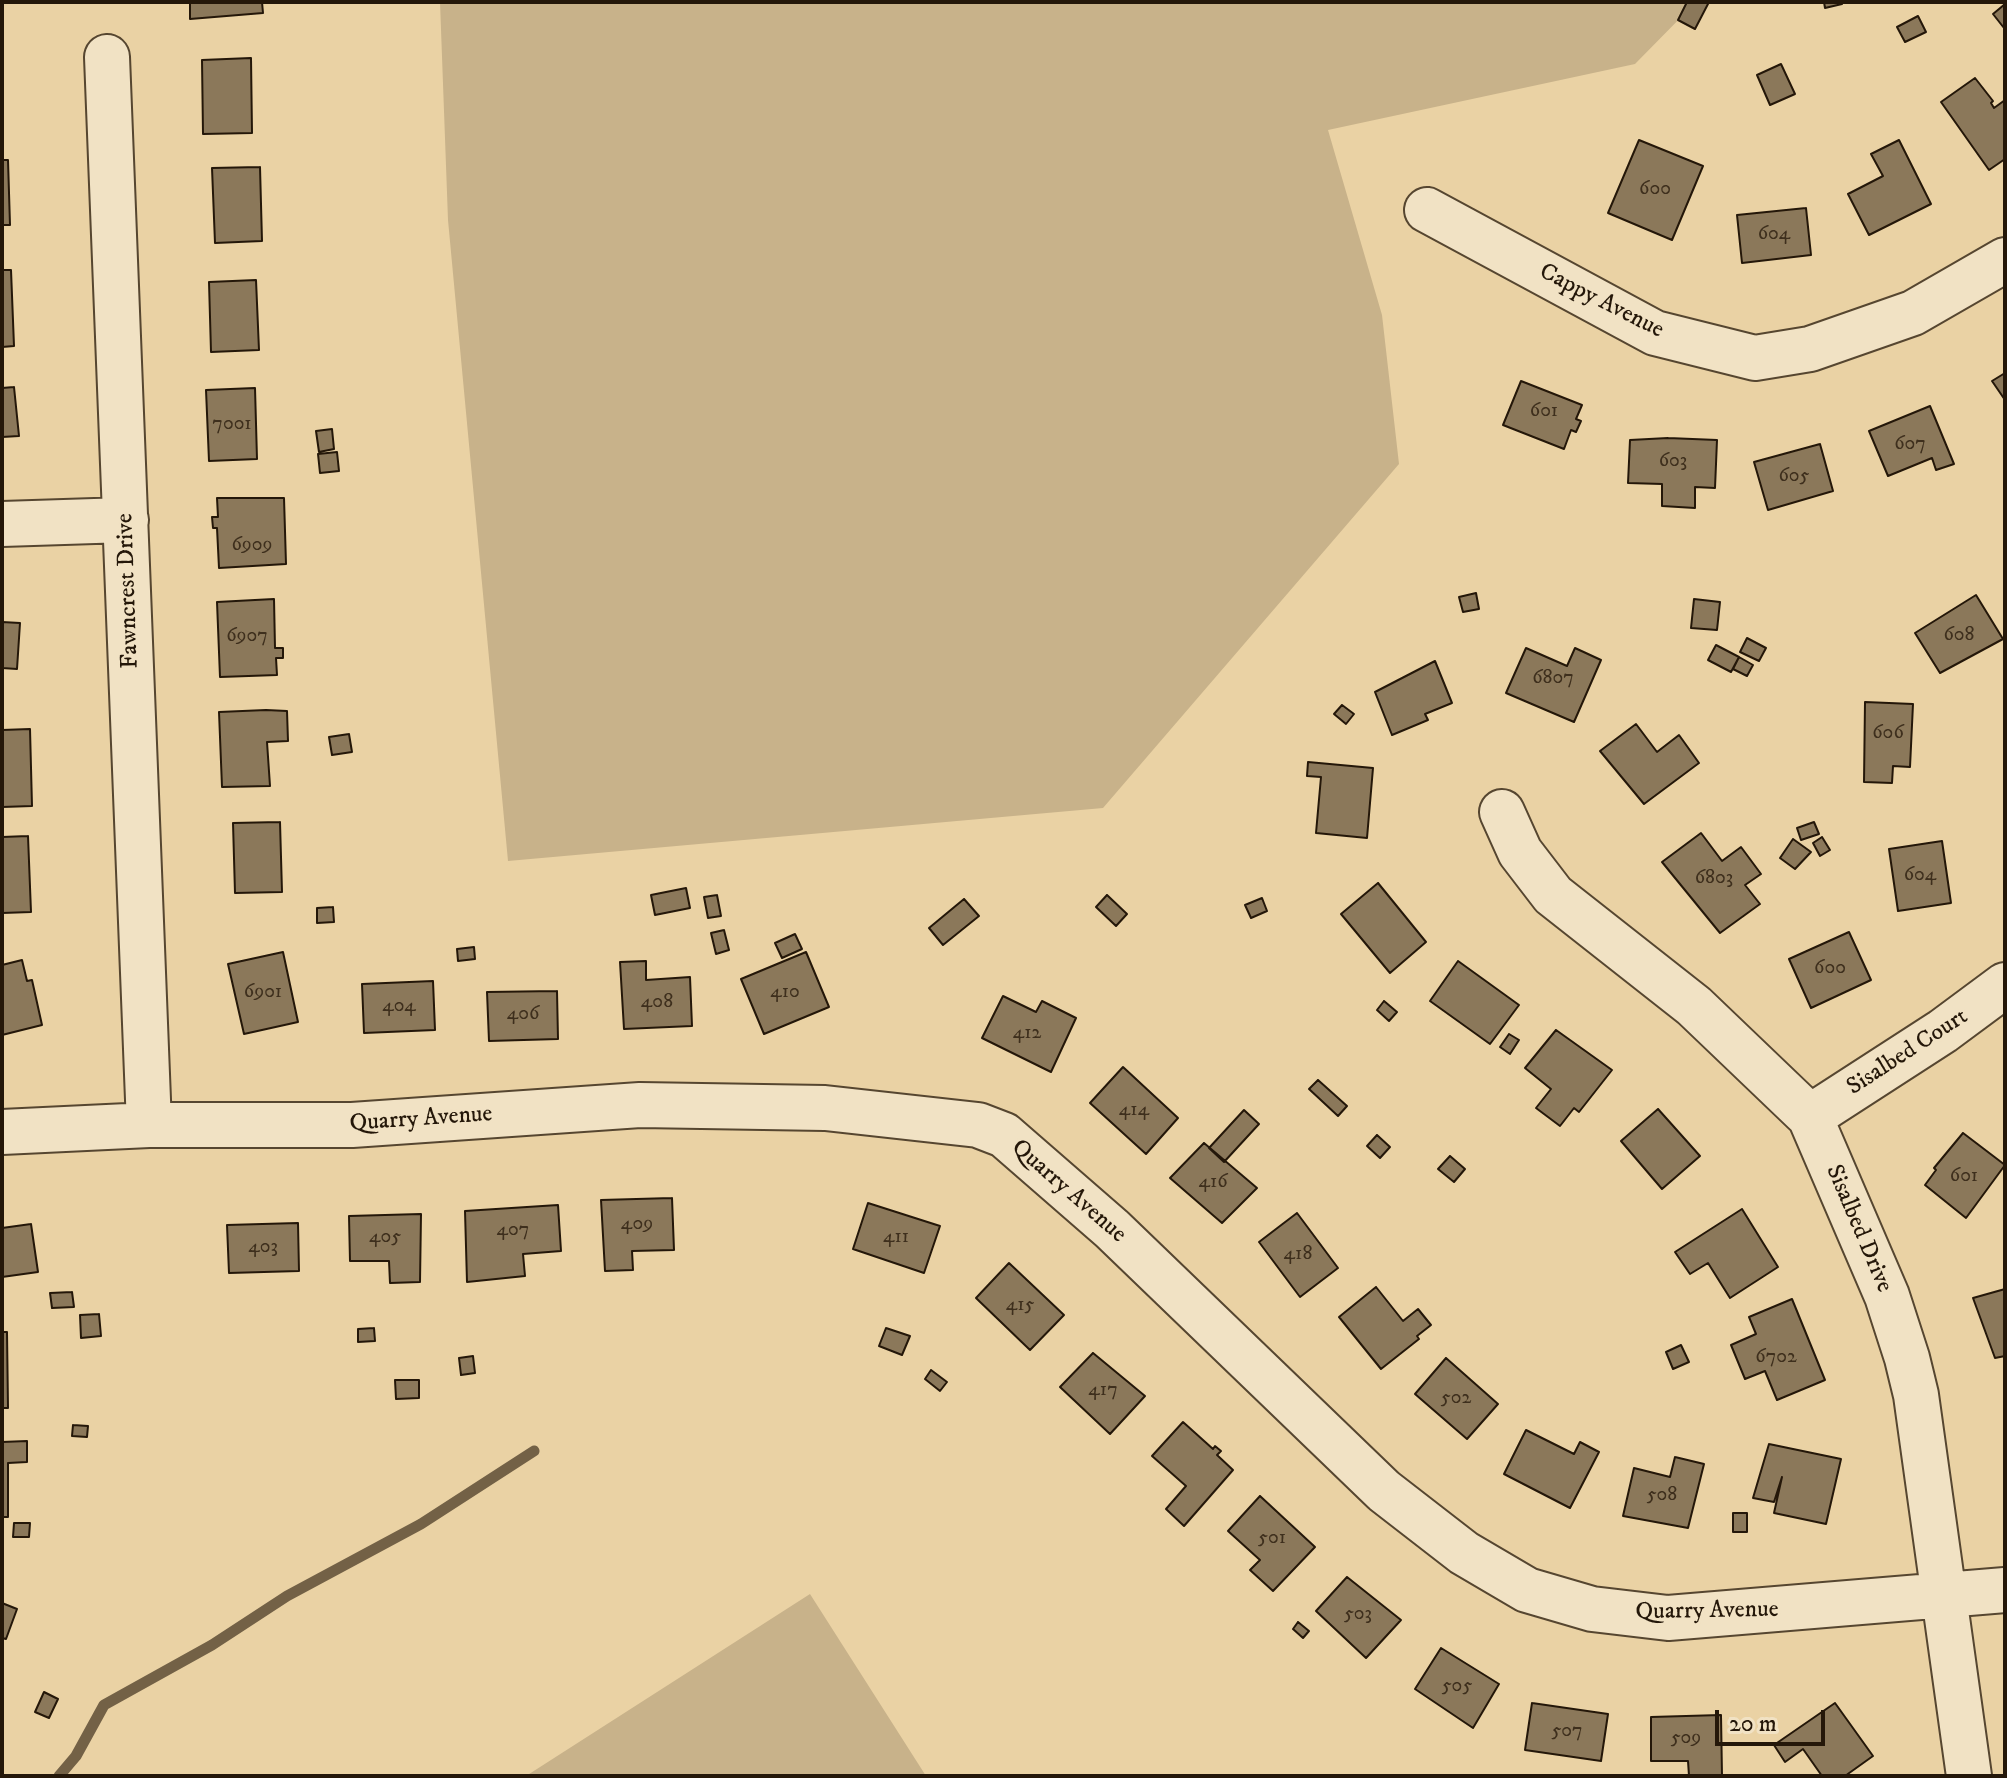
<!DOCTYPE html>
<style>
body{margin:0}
#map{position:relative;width:2007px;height:1778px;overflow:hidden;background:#ead2a4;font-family:"IM FELL DW Pica",serif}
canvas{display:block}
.frame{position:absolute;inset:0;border:4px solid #241709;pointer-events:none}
.scale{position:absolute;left:1715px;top:1710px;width:110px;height:36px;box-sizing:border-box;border:4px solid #241709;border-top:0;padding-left:10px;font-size:24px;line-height:28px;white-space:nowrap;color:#241709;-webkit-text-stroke:6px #f1e2c4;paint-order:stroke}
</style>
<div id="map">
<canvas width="2007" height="1778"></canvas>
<div class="frame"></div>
<div class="scale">20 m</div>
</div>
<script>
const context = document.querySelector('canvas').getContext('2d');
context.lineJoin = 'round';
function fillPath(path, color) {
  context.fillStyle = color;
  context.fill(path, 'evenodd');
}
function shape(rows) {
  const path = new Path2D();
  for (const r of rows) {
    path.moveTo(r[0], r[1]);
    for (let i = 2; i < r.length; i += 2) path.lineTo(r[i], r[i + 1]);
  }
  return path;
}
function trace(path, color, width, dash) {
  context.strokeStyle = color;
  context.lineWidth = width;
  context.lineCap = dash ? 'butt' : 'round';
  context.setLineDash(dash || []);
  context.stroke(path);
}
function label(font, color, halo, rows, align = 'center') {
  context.font = font + ' "IM FELL DW Pica",serif';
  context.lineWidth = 6;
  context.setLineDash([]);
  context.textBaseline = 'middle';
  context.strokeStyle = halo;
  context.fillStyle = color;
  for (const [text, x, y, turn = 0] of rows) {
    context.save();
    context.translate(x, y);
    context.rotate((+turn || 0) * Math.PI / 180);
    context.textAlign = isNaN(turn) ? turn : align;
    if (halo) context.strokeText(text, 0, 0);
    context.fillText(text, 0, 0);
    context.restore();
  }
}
const green = shape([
 [440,2,1696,2,1635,64,1328,130,1382,315,1399,464,1103,808,508,861,448,220],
 [810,1594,926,1776,526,1776]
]);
const stream = shape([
 [59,1776,76,1756,104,1705,212,1645,287,1596,421,1524,534,1451]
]);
const building = shape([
 [190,2,262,2,263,13,190,19,190,2],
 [1687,2,1709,2,1695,29,1678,20,1687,2],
 [1824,2,1842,2,1842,4,1825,8,1824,2],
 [2005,4,2005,27,2004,28,1993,14,2005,4],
 [1918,16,1926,32,1905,42,1897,27,1918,16],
 [251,58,252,133,203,134,202,60,251,58],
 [1781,64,1795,94,1770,105,1757,75,1781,64],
 [1975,78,1993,101,1991,103,1994,108,2005,100,2005,159,1989,170,1941,102,1975,78],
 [1639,140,1703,166,1672,240,1608,213,1639,140],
 [1899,140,1931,204,1869,235,1848,194,1883,176,1871,154,1899,140],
 [2,160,8,160,10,225,2,225,2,160],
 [260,167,262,241,215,243,212,168,260,167],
 [1806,208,1811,255,1742,263,1737,215,1806,208],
 [2,270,11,270,14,346,2,347,2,270],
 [256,280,259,350,211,352,209,282,256,280],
 [2005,373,2005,400,1992,381,2005,373],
 [1521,381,1582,405,1576,419,1581,421,1576,432,1571,430,1564,449,1503,425,1521,381],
 [14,387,19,436,2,437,2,388,14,387],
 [255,388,257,459,209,461,206,390,255,388],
 [1930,406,1954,464,1936,470,1932,458,1888,476,1869,431,1930,406],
 [332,429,334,449,319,452,316,431,332,429],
 [1668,438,1717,440,1715,488,1695,487,1695,508,1662,506,1662,484,1628,483,1630,440,1668,438],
 [1820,444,1833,491,1768,510,1754,462,1820,444],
 [337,452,339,471,320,473,318,454,337,452],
 [217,498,284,498,286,564,219,568,217,528,213,528,212,517,218,517,217,498],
 [1476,593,1479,609,1463,612,1459,597,1476,593],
 [1976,595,2003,639,1940,673,1915,633,1976,595],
 [274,599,275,648,283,648,283,658,276,658,277,675,220,677,217,602,274,599],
 [1694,599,1720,602,1717,630,1691,628,1694,599],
 [2,622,20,623,17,669,2,668,2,622],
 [1747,638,1766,648,1759,661,1740,652,1747,638],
 [1716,645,1739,657,1731,672,1708,660,1716,645],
 [1526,648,1567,666,1575,648,1601,660,1574,722,1506,693,1526,648],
 [1739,657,1753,665,1747,676,1733,669,1739,657],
 [1435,661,1452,703,1425,714,1428,720,1392,735,1375,692,1435,661],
 [1865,702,1913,704,1910,767,1893,766,1892,783,1864,782,1865,702],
 [1342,705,1354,714,1346,724,1334,714,1342,705],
 [266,710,287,711,288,741,267,742,270,786,222,787,219,712,266,710],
 [1636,724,1657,752,1679,735,1699,763,1644,804,1600,751,1636,724],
 [30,729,32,806,2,807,2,730,30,729],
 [349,734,352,752,332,755,329,737,349,734],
 [1308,762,1373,768,1367,838,1316,833,1321,777,1307,776,1308,762],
 [280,822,282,892,235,893,233,823,280,822],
 [1814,822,1819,834,1801,840,1797,828,1814,822],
 [1701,833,1722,861,1741,847,1761,874,1745,885,1760,904,1720,933,1662,862,1701,833],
 [28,836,31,912,2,913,2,837,28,836],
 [1822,837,1830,850,1820,856,1813,843,1822,837],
 [1793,839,1811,852,1795,869,1780,858,1793,839],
 [1942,841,1951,903,1898,911,1889,849,1942,841],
 [1378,883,1426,942,1390,973,1341,914,1378,883],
 [686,888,690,908,655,915,651,895,686,888],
 [717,895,721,916,708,918,704,897,717,895],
 [1107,895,1127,914,1116,926,1096,907,1107,895],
 [1262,898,1267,911,1251,918,1245,905,1262,898],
 [964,899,979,916,943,945,929,928,964,899],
 [333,907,334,922,317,923,317,908,333,907],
 [724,930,729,950,716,954,711,933,724,930],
 [1849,932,1871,980,1811,1008,1789,959,1849,932],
 [795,934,802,949,782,958,775,943,795,934],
 [474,947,475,959,458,961,457,949,474,947],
 [283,952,298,1022,244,1034,228,964,283,952],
 [806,952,829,1007,764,1034,741,979,806,952],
 [22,960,27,981,32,980,42,1025,2,1035,2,965,22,960],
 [646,961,646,980,690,977,692,1026,624,1029,620,962,646,961],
 [1458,961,1519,1005,1490,1044,1430,1001,1458,961],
 [433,981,435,1030,364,1033,362,984,433,981],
 [557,991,558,1039,489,1041,487,992,557,991],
 [1003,996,1036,1012,1042,1001,1076,1018,1051,1072,982,1038,1003,996],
 [1384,1001,1397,1012,1389,1021,1377,1010,1384,1001],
 [1556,1030,1612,1070,1579,1112,1574,1108,1560,1126,1536,1108,1551,1089,1525,1068,1556,1030],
 [1509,1034,1519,1040,1510,1054,1500,1047,1509,1034],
 [1123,1067,1178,1118,1146,1154,1090,1103,1123,1067],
 [1318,1080,1347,1106,1338,1116,1309,1089,1318,1080],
 [1658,1109,1700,1156,1662,1189,1621,1141,1658,1109],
 [1244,1110,1259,1124,1224,1162,1209,1148,1244,1110],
 [1963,1133,2005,1165,1966,1218,1925,1185,1936,1170,1934,1168,1963,1133],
 [1377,1135,1390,1147,1380,1158,1367,1146,1377,1135],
 [1204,1143,1257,1188,1222,1223,1170,1178,1204,1143],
 [1450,1156,1465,1169,1454,1182,1438,1169,1450,1156],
 [672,1198,674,1250,632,1251,633,1270,605,1271,601,1200,672,1198],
 [868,1203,940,1226,924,1273,853,1249,868,1203],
 [558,1205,561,1251,523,1254,525,1276,467,1282,465,1211,558,1205],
 [1742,1209,1778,1267,1730,1298,1708,1263,1690,1274,1675,1252,1742,1209],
 [1297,1213,1338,1268,1300,1297,1259,1242,1297,1213],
 [421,1214,420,1282,390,1283,389,1261,350,1261,349,1216,421,1214],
 [298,1223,299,1271,229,1273,227,1225,298,1223],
 [31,1224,38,1272,2,1277,2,1228,31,1224],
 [1009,1263,1064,1315,1030,1350,976,1298,1009,1263],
 [1376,1287,1403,1321,1418,1309,1431,1325,1417,1336,1419,1339,1381,1369,1339,1317,1376,1287],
 [2005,1289,2005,1356,1995,1358,1973,1298,2005,1289],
 [72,1292,74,1307,52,1308,50,1293,72,1292],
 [1792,1299,1825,1380,1777,1400,1765,1371,1745,1379,1731,1345,1756,1334,1749,1317,1792,1299],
 [99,1314,101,1336,81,1338,80,1315,99,1314],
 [374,1328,375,1341,358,1342,358,1329,374,1328],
 [886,1328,910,1336,902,1355,879,1346,886,1328],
 [2,1332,7,1332,8,1408,2,1408,2,1332],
 [1681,1345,1689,1362,1673,1369,1666,1352,1681,1345],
 [1093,1353,1145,1396,1110,1434,1060,1387,1093,1353],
 [473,1356,475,1373,461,1375,459,1358,473,1356],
 [1446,1358,1498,1404,1467,1439,1415,1394,1446,1358],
 [931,1370,947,1382,940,1391,925,1379,931,1370],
 [395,1380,419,1380,419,1398,396,1399,395,1380],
 [1183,1422,1213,1449,1215,1446,1221,1451,1217,1455,1233,1470,1184,1526,1166,1509,1186,1486,1152,1456,1183,1422],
 [73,1425,88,1426,87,1437,72,1436,73,1425],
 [1526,1430,1574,1454,1580,1442,1599,1452,1570,1508,1504,1474,1526,1430],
 [27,1441,27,1462,8,1463,8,1517,2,1517,2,1442,27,1441],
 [1769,1444,1841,1459,1826,1524,1774,1513,1782,1477,1774,1502,1753,1498,1769,1444],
 [1675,1457,1704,1464,1688,1528,1623,1516,1634,1468,1670,1477,1675,1457],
 [1260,1496,1315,1547,1273,1591,1250,1570,1260,1560,1228,1531,1260,1496],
 [1733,1513,1747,1513,1747,1532,1733,1532,1733,1513],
 [14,1523,30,1523,29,1537,13,1537,14,1523],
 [1347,1577,1401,1620,1366,1658,1316,1611,1347,1577],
 [2,1603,17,1609,6,1639,2,1638,2,1603],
 [1298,1622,1309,1631,1303,1638,1293,1629,1298,1622],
 [1441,1648,1499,1684,1473,1728,1415,1689,1441,1648],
 [44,1692,58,1699,49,1718,35,1712,44,1692],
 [1532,1703,1608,1714,1601,1761,1525,1750,1532,1703],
 [1835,1703,1873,1756,1845,1776,1822,1776,1803,1749,1785,1762,1774,1745,1835,1703],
 [1721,1715,1722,1776,1689,1776,1688,1761,1651,1761,1651,1717,1721,1715]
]);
const minor = shape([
 [107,57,149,1125],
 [1427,210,1655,333,1755,358,1810,349,1913,313,2005,260],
 [2,524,126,520],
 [1502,812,1520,852,1553,895,1694,1006,1810,1117,1887,1296,1907,1358,1916,1395,1969,1776],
 [1810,1117,1943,1031,2005,985],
 [2,1132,149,1125,352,1125,640,1105,825,1108,978,1125,1004,1135,1112,1229,1384,1491,1464,1553,1527,1590,1592,1609,1668,1618,2005,1590]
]);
const numberNames = [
 ["600",1655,190],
 ["604",1774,235],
 ["601",1544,412],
 ["7001",232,425],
 ["607",1910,445],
 ["603",1673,462],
 ["605",1794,477],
 ["6909",252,546],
 ["608",1959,636],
 ["6907",247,637],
 ["6807",1553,679],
 ["606",1888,734],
 ["604",1920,876],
 ["6803",1714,879],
 ["600",1830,969],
 ["6901",263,993],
 ["410",785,993],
 ["408",657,1003],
 ["404",399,1007],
 ["406",523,1015],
 ["412",1027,1034],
 ["414",1134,1111],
 ["601",1964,1177],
 ["416",1213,1183],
 ["409",637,1225],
 ["407",513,1231],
 ["405",385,1238],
 ["411",896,1238],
 ["403",263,1248],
 ["418",1298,1255],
 ["415",1020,1306],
 ["6702",1776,1358],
 ["417",1103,1391],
 ["502",1456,1399],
 ["508",1662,1496],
 ["501",1272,1539],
 ["503",1358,1615],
 ["505",1457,1687],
 ["507",1567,1732],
 ["509",1686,1739]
];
const streetNames = [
 ["Cappy Avenue",1601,302,27],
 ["Fawncrest Drive",129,591,-92],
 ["Sisalbed Court",1908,1053,-33],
 ["Quarry Avenue",421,1120,-4],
 ["Quarry Avenue",1068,1192,41],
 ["Sisalbed Drive",1858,1229,67],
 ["Quarry Avenue",1707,1612,-1]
];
fillPath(green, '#c8b28a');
trace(stream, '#736146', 11);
fillPath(building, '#8b785a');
trace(building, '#241709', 2);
trace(minor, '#564630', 48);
trace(minor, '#f1e2c4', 44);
label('20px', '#3e2f1d', null, numberNames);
label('24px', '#241709', '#f1e2c4', streetNames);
</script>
